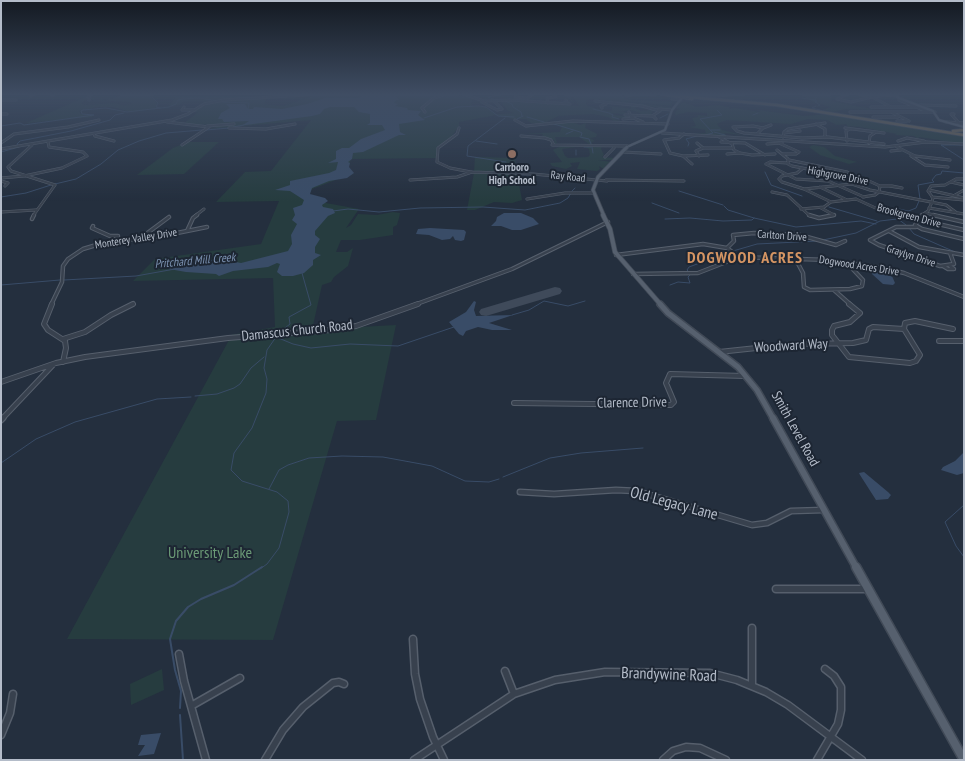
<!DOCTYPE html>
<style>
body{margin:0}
#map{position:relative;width:965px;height:761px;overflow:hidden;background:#242f3e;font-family:"PT Sans Narrow",sans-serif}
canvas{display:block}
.frame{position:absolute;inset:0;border:2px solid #b4bcc9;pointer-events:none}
</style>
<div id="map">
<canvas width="965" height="761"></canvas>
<div class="frame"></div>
</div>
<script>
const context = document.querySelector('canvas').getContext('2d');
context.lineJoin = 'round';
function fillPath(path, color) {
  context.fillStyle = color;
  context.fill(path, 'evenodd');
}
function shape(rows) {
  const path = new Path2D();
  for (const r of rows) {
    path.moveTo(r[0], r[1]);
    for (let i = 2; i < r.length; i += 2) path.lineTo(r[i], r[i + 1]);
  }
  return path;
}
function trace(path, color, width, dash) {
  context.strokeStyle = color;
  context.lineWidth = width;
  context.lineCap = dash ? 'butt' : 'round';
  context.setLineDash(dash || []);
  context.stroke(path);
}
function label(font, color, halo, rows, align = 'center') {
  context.font = font + ' "PT Sans Narrow",sans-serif';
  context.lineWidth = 4;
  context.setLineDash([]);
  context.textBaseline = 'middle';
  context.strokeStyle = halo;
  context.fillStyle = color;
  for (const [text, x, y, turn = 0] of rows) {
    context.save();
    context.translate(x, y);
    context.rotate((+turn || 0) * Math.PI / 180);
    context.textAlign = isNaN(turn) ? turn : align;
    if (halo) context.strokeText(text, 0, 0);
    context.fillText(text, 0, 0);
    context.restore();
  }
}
const green = shape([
 [123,94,153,94,151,97,157,103,155,107,162,108,129,112,113,107,98,107,79,111,81,114,93,115,92,117,26,123,85,97,90,98,81,103,84,105,115,103,127,106,124,105,132,104,129,102,91,100,111,99],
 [445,94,433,98,423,107,438,97,448,94,473,97,471,106,486,107,495,114,501,114,514,113,508,111,500,101,579,106,573,97,570,97,575,104,562,94,623,94,622,96,627,97,624,98,631,100,676,102,672,103,671,106,602,99,671,107,669,109,594,99,587,100,586,104,588,106,606,111,612,111,612,107,608,107,611,106,631,109,631,107,628,105,640,107,635,108,641,111,650,110,647,108,653,110,651,114,654,115,651,116,642,115,640,113,631,110,618,112,626,112,624,114,628,115,612,113,615,115,629,117,615,119,620,120,617,120,621,121,620,123,613,123,614,121,608,117,592,114,558,116,545,123,531,123,526,119,513,119,496,115,459,122,459,126,449,140,437,147,436,158,351,159,346,176,312,189,309,194,326,203,359,209,346,228,351,225,358,214,377,215,393,212,400,213,399,218,397,225,393,227,393,235,360,240,341,240,336,252,347,252,353,248,348,266,334,277,331,282,322,285,312,330,203,340,275,327,273,278,133,281,155,259,261,244,279,201,216,202,245,172,271,171,311,120,209,129,227,124,183,125,182,125,198,112,194,112,201,107,226,100,204,104,203,101,184,101,179,105,168,106,176,97,267,97,264,104,283,106,316,95],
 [799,94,834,94,830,96,832,98,831,101,876,110,846,109,833,112,823,110,831,107,813,102],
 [683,102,697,107,719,105,729,107,730,109,735,108,760,112,758,110,804,116,828,114,916,129,964,136,964,144,919,137,918,139,914,136,895,135,897,134,860,127,850,126,849,128,846,124,837,125,827,120,808,119,791,124,726,120,717,124,722,130,742,135,724,133,727,137,691,134,706,133,705,130,690,127,696,126,692,118,698,117,697,115,707,116,707,113,688,112,675,115,676,111,680,109,676,108],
 [571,121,578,122,574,123,580,125,586,123,585,128,597,134,596,137,590,138,595,141,592,142,592,144,589,144,579,137,555,137,557,143,555,144,554,140,542,136,543,134,524,134,560,132,562,126,551,124],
 [188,142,219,142,184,174,137,175,173,148],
 [813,145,824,147,835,156,857,162,849,164,820,155,809,147],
 [561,146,576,147,562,149,565,156,568,158,588,157,590,155,589,149,583,146,602,146,601,149,604,155,602,157,614,158,612,160,598,160,612,162,604,169,599,166,600,169,597,171,577,169,580,162,570,163,572,166,566,169,552,166,550,163,562,162,553,150],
 [475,157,515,158,517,173,474,172],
 [474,173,517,174,522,200,512,203,494,202,475,210,467,210],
 [396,325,376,420,337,421,273,640,67,639,229,340,333,331,359,327],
 [162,669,164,690,131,705,130,684]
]);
const water = shape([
 [360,94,395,96,398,98,397,99,400,99,395,101,394,103,398,104,395,106,407,108,408,110,421,111,418,115,425,120,399,124,400,132,406,135,399,135,363,152,353,153,352,159,348,162,350,163,349,167,354,173,347,178,329,181,312,188,310,194,325,198,328,201,322,205,323,207,333,209,335,213,328,216,315,231,315,235,320,239,315,247,315,253,321,255,313,260,313,265,304,273,293,276,282,276,277,272,280,264,277,263,268,267,233,271,219,276,216,274,186,272,169,269,175,264,221,259,241,263,288,251,292,244,291,235,297,224,292,220,295,215,293,208,302,205,304,200,290,191,275,190,290,185,290,181,329,173,336,170,338,162,328,163,336,159,336,151,342,148,349,148,361,139,385,130,382,125,367,125,370,123,370,114,359,112,354,107,330,107,324,109,320,114,312,116,246,125,243,125,249,121,224,122,222,119,218,119,221,113,230,108,226,104,245,104,248,109,253,109,254,107,282,109,307,104,325,98,360,98],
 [504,213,521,213,533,218,539,224,521,230,512,230,501,226,491,226,496,221,497,217],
 [430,228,464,230,466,232,464,240,461,241,455,240,453,236,450,239,442,240,429,235,416,234,418,229],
 [870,266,889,269,895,283,893,285,883,284,872,274],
 [474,301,476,302,474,310,476,316,513,315,489,323,512,330,492,330,478,327,466,331,463,336,459,334,449,322,466,312],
 [964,452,964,473,957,475,941,470,943,467,955,461],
 [864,472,888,492,891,495,888,499,876,500,860,475,859,473],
 [161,733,154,754,138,756,145,745,138,745,141,735]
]);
const streamFar1 = shape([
 [154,94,152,97,158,103,156,107,160,108],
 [809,94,816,95],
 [801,98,815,100],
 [496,100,488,97,506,94],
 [505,101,512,104,513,107,521,112,522,116],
 [222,102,249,103,248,110],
 [816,106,812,108,827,112],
 [818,106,820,105,815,102,817,101,815,99,819,94],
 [593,109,609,113,613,115,612,117,619,119],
 [753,115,758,113],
 [527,117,544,122],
 [424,118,457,107,479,106,486,107,498,116,514,117],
 [505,118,468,146,467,156,506,162],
 [660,118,668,114],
 [517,119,523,116],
 [554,124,580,132,582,133,581,136],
 [1,126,20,123,24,125,94,115,82,114,81,111,83,110,106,108,127,112,169,107,176,104,178,100,183,99,199,98,218,101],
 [233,127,244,125],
 [206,130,229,128],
 [711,130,720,130],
 [714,132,725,135],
 [566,134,573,131],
 [705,135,713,133,700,119,722,115,717,110],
 [580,137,589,139,591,144],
 [476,141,497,144],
 [962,145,941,145,964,160],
 [18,146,17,144,20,141,71,131,110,120,115,115,124,113],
 [688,146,689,143,686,139,697,136],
 [584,147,591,147],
 [592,147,593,153],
 [576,150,576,155],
 [1,152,19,147],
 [765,172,771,185,802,196],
 [55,184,76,179,101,164,118,150,139,141,166,133,202,130],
 [572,191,575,188],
 [679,191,723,205],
 [1,197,26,193,51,185],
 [920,199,918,185,934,182,932,180,936,175,941,174,942,171,964,173],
 [652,203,679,213],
 [724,206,728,210,754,218,796,227,861,221,876,224],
 [829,207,877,221],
 [899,209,908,211],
 [333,211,348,209,379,212,420,208,483,207,525,210,560,203,568,198,571,193],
 [901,214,916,208,919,201],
 [665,219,690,218,723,221,752,220,754,218],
 [898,219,906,225],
 [909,228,914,234,955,252],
 [823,240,856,233,880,221,897,219],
 [733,251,757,244,818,241],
 [690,273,687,270,689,267,730,252],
 [64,280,136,276,175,269],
 [1,285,60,280],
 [670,285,678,282,690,283,688,277,690,275],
 [512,315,529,310,544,301,568,306,585,301],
 [280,332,290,324,289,317,311,305,302,273],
 [195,396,217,394,234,388,240,384,251,368,264,357],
 [1,463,36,439,75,422,157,399,191,397],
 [503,477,550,458,581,453,643,448],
 [269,489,279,470,288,465,309,458,342,456,383,457,432,466,465,481,489,482,499,479],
 [964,505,945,522,956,546,964,557],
 [260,569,267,564,279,548,289,512,288,501,277,492,242,481,231,470,234,453,252,428,266,393,267,379,264,368,267,350,276,337,293,344,311,348,350,344,398,346,454,327]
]);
const stream = shape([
 [180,708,181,691,175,670,170,639,176,621,188,607,201,599,234,585,262,567],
 [180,715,183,760]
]);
const runway = shape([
 [555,287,560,288,562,291,560,294,486,316,481,315,479,312,481,309,555,287]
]);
const minorFar4 = shape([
 [463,94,484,101,510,100,570,104],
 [639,94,655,95,650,95],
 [848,94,837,99,851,102,872,97],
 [868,94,897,96],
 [685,95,715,96,744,94],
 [860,95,869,96],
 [31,96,35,94],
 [52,96,54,94],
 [626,96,639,94],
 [881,96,872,97,889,106],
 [515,97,527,98],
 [672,99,681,100],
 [901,99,899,100,926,111],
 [1,100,16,100],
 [89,100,90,98,88,97,92,94],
 [484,101,482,102,497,110,502,109,494,101],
 [524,101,533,94],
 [595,101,642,106,660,111,652,116,625,115],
 [548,103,547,98,556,97,553,97],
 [564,103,567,102,566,100],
 [920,105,956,106],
 [184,107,182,110,195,110],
 [871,107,915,107],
 [602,108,601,106,606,104],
 [659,109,672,110],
 [425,112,422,108,434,98,446,94],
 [629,112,631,117,643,122],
 [850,112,935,112],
 [893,113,909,121],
 [1,114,7,114],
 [954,114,951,114,959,123],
 [653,116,656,119],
 [873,117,898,117],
 [623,119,633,118],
 [515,120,526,126],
 [897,121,907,121],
 [167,122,209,127,182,145],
 [946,122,964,123],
 [816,124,825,129,825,137],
 [207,126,234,124],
 [526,126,573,121,668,124],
 [229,128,266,129,295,124],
 [459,128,457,134,438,148,437,162,450,168,471,172,533,174,607,181],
 [763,128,753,126,733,127,737,131,744,133,802,138,828,137,884,144],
 [845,128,884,133],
 [662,133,885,147,926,142,964,144],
 [784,133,800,131],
 [94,134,95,136,114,141],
 [684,134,679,138,664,140,670,153,683,156,708,155],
 [757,134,763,128,771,125],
 [521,136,545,138,551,140,554,145],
 [719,137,732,144,734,150,740,153,752,155,775,154],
 [783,137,784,132,788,129,825,123],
 [847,141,846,131,850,129],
 [898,141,907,138,924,141],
 [721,142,745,143,765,155],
 [1,143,14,134,68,127,99,120],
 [697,143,703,148],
 [869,143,870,136,876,132],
 [767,144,782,143],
 [781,144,799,152,796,154,782,154],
 [32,145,8,167,11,171,55,185,33,216],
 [552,145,628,146],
 [897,147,915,156,950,160],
 [1,149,172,120,188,114,204,104,224,100,322,94],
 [777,150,788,159,788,164,792,166,869,181,880,186,879,192],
 [891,151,901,150],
 [623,152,661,154],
 [727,154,740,153],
 [913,155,911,156,925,165,948,167],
 [683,156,692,164],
 [699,156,696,151,703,148,733,148],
 [605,157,614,148,613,146],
 [789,160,847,172,855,178],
 [788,163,770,162,766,164,796,179,828,181,864,197],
 [802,169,797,173,782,176,779,179,782,182,804,189,831,202],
 [1,178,24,176,62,168,87,156,83,152,49,147,48,142],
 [410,180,457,177,472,172],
 [606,180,684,181,676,181],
 [1,181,8,183,5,186],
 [951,182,964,185],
 [879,186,889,186],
 [889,186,892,186,902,188,889,186],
 [820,187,847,200],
 [804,189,852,184,870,190,946,205,957,213],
 [929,190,964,198],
 [772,192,787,195,810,216],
 [955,195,964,190],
 [863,197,875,195,879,192],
 [932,197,964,200],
 [527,199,565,193,594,193],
 [856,199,882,211,904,216],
 [821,208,834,215,828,216],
 [929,208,964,214],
 [801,209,824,207,831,202,856,199],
 [1,212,36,210],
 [925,213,939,216],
 [195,216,204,209],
 [920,216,928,211,932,202,933,198,928,191,931,186,945,185,956,179,964,179]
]);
const minorFar3 = shape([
 [809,215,819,218,834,215],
 [899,215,964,230],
 [922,215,915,225,922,229,964,239],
 [933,215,964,222],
 [32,219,34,215],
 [93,226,92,228,110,236,118,236,115,241],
 [916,227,896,227,870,240,879,245,940,266,954,264,950,253],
 [187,231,193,218,197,215],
 [889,231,919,247,964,255],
 [142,237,169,217],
 [727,248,734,241,733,235,754,233,800,235,836,245,845,241],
 [616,255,703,244,727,248,739,257],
 [795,258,803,273,804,287,810,290,850,289,862,286,863,280,847,263],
 [943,266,948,269,954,269,950,266],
 [633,274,698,273,739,257,829,260,884,268,904,273,964,297],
 [834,290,851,305],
 [51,305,62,282,63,266,68,259,83,249,103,243,162,236,207,227],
 [414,305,512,269,608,222]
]);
const minorFar2 = shape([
 [52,304,44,324,48,330,65,341,66,348,63,362],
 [849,304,860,313,850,322,834,326,832,330,832,335,849,357,910,363,916,361,920,355,904,329],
 [904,329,905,323,915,321,953,329],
 [63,339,85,332,111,315,133,304],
 [939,341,964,341],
 [719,352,794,344,853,343,866,340,869,329,873,327,904,329],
 [1,382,56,363,85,357,228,338,331,330,356,326,418,304],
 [514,403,671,405,674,402,666,383,670,374,745,376],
 [1,420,53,365]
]);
const minorFar1 = shape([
 [1,420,3,418],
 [520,492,554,494,616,490,637,491,752,525,767,523,791,511,824,510]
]);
const minor = shape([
 [776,589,869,589],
 [752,628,752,686],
 [413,639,415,674,420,699,433,737,444,760],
 [179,654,184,681,206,760],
 [505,671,514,694],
 [191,706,240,678],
 [1,735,10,713,13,694],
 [265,760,283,730,303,707,333,683,339,682,344,684],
 [414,760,514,694,555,680,605,672,710,673,737,680,766,692,788,705,862,760],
 [663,760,673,751,686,747,700,748,726,760],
 [817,760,838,724,841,710,841,687,834,676,825,669]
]);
const majorFar5 = shape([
 [898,94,897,97,899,98,933,111,939,120,964,127],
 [629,146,665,130,672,110,685,94]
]);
const majorFar4 = shape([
 [604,216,593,190,598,177,627,147]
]);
const majorFar3 = shape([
 [603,215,610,229,615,252,661,305]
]);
const majorFar2 = shape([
 [660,304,668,313,738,367,757,390,774,420]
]);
const majorFar1 = shape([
 [773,418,857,569]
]);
const major = shape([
 [856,567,964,760]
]);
const highway = shape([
 [662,94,692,99],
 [689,97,777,105,964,135],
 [953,131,964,130]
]);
const highwayBridge = shape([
 [680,96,689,97]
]);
const markers = [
 [512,154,5,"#8d6e63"]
];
const farPoinames = [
 ["Carrboro",512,168],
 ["High School",512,181]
];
const farStreetnames = [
 ["Highgrove Drive",838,176,11],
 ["Ray Road",568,177,6],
 ["Brookgreen Drive",909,216,15],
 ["Carlton Drive",782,236,4],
 ["Monterey Valley Drive",136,239,-9],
 ["Graylyn Drive",911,256,18],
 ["Dogwood Acres Drive",859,266,9]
];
const farWaternames = [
 ["Pritchard Mill Creek",195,261,-5]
];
const streetNames = [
 ["Damascus Church Road",297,331,-6],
 ["Woodward Way",791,346,-3],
 ["Clarence Drive",632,403,-1],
 ["Smith Level Road",795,429,61]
];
const farDistrictnames = [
 ["DOGWOOD ACRES",745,258]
];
const nearStreetnames = [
 ["Old Legacy Lane",674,504,15],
 ["Brandywine Road",669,675,2]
];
const nearParknames = [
 ["University Lake",210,553]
];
fillPath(green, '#263c3f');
fillPath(water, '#394c67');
trace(streamFar1, '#394c67', 1);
trace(stream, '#394c67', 2);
fillPath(runway, '#3f4a5a');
trace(minorFar4, '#565f6c', 3);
trace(minorFar3, '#565f6c', 4.5);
trace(minorFar2, '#565f6c', 6);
trace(minorFar1, '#565f6c', 7);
trace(minor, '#565f6c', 9);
trace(majorFar5, '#414a57', 3);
trace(majorFar4, '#414a57', 4.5);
trace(majorFar3, '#414a57', 5.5);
trace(majorFar2, '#414a57', 8);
trace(majorFar1, '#414a57', 9);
trace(major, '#414a57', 11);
trace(highway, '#434c59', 4);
trace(minorFar4, '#38414e', 2);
trace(minorFar3, '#38414e', 2.5);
trace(minorFar2, '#38414e', 4);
trace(minorFar1, '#38414e', 4.5);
trace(minor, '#38414e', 6);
trace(majorFar5, '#56606e', 2);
trace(majorFar4, '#56606e', 3);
trace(majorFar3, '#56606e', 4);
trace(majorFar2, '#56606e', 5);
trace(majorFar1, '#56606e', 6);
trace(major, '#56606e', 8);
trace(highway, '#746855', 2.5);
trace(highwayBridge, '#434c59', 4, []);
trace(highwayBridge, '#746855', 2.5);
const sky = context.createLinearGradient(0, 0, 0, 201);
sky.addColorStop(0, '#141a22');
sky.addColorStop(0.47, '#3f4d63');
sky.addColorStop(1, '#3f4d6300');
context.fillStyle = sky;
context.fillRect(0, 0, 965, 201);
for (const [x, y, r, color] of markers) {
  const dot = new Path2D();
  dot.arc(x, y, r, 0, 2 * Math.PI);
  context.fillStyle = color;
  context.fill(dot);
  trace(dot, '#1d2633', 2);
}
label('bold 11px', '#b4bcc9', '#1d2633', farPoinames);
label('11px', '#b4bcc9', '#1d2633', farStreetnames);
label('italic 12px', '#7c92b1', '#1d2633', farWaternames);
label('14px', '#b4bcc9', '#1d2633', streetNames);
context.letterSpacing = '1px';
label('bold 16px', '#d59563', '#1d2633', farDistrictnames);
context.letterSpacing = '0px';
label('16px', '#b4bcc9', '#1d2633', nearStreetnames);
label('16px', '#6b9a76', '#1d2633', nearParknames);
</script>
